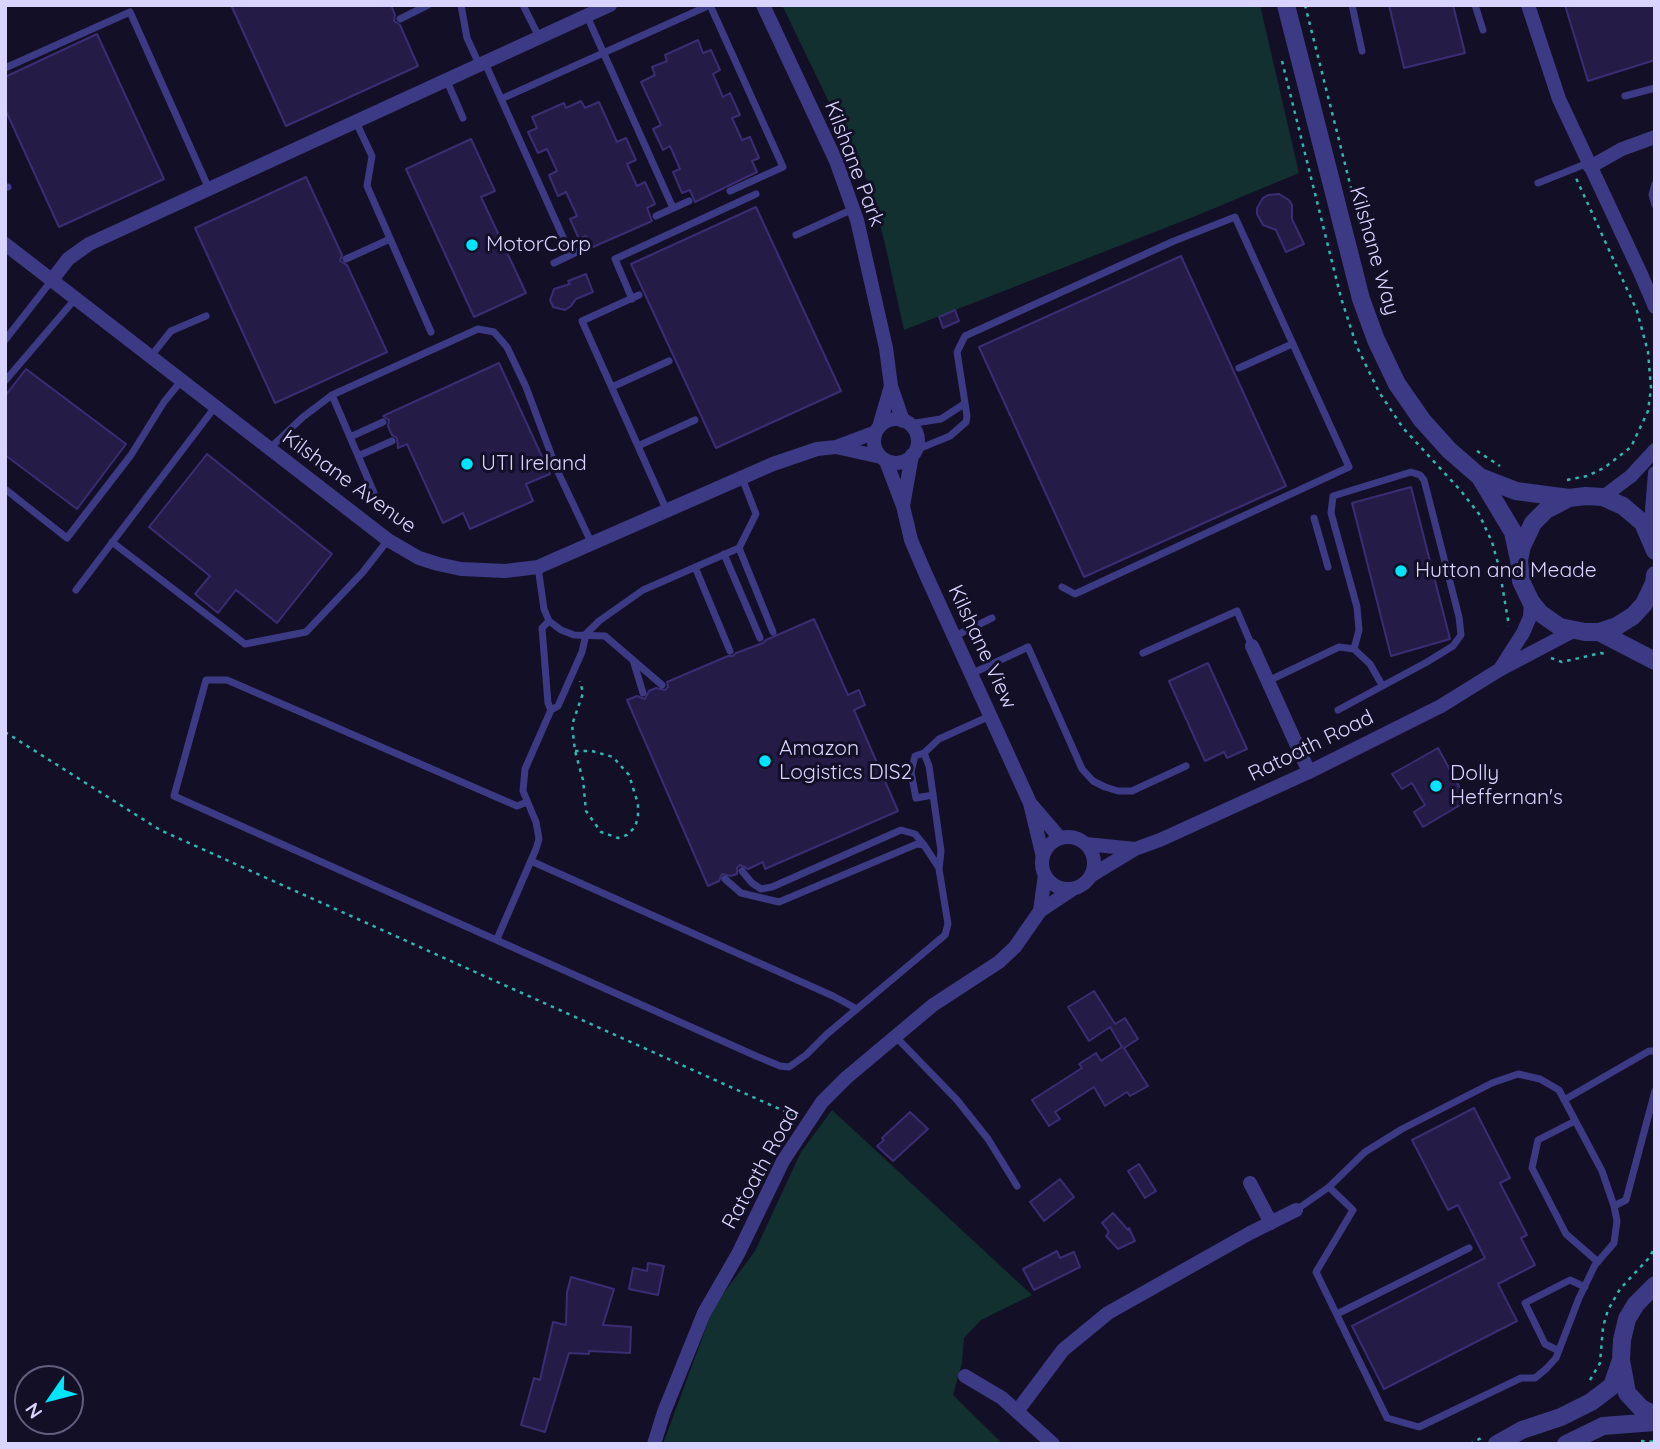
<!DOCTYPE html>
<style>
body{margin:0}
#map{position:relative;width:1660px;height:1449px;overflow:hidden;background:#130f26;font-family:Quicksand,sans-serif}
canvas{display:block}
.frame{position:absolute;inset:0;border:7px solid #d9d4ff;pointer-events:none}
.north{position:absolute;left:14px;top:1365px;width:70px;height:70px;box-sizing:border-box;background:#130f26;border:2px solid #625e7d;border-radius:50%;rotate:235deg;font-size:19px;font-weight:700;line-height:28px;text-align:center;color:#d9d4ff}
.north::after{content:'';display:block;margin:auto;width:24px;height:32px;background:#00e5ff;clip-path:polygon(50% 0,100% 100%,50% 72%,0 100%)}
</style>
<div id="map">
<canvas width="1660" height="1449"></canvas>
<div class="frame"></div>
<div class="north">N</div>
</div>
<script>
const context = document.querySelector('canvas').getContext('2d');
context.lineJoin = 'round';
function fillPath(path, color) {
  context.fillStyle = color;
  context.fill(path, 'evenodd');
}
function shape(rows) {
  const path = new Path2D();
  for (const r of rows) {
    if (r.length === 3) {
      path.moveTo(r[0] + r[2], r[1]);
      path.arc(r[0], r[1], r[2], 0, 2 * Math.PI);
      continue;
    }
    path.moveTo(r[0], r[1]);
    for (let i = 2; i < r.length; i += 2) path.lineTo(r[i], r[i + 1]);
  }
  return path;
}
function trace(path, color, width, dash) {
  context.strokeStyle = color;
  context.lineWidth = width;
  context.lineCap = dash ? 'butt' : 'round';
  context.setLineDash(dash || []);
  context.stroke(path);
}
function label(font, color, halo, rows, align = 'center') {
  context.font = font + ' Quicksand,sans-serif';
  context.lineWidth = 6;
  context.setLineDash([]);
  context.textBaseline = 'middle';
  context.strokeStyle = halo;
  context.fillStyle = color;
  for (const [text, x, y, turn = 0] of rows) {
    context.save();
    context.translate(x, y);
    context.rotate((+turn || 0) * Math.PI / 180);
    context.textAlign = isNaN(turn) ? turn : align;
    if (halo) context.strokeText(text, 0, 0);
    context.fillText(text, 0, 0);
    context.restore();
  }
}
const green = shape([
 [782,5,1260,5,1299,173,1198,215,904,330,885,244,870,187],
 [832,1110,1032,1295,981,1320,964,1338,962,1363,953,1395,1003,1444,663,1444,714,1306,755,1251,801,1152]
]);
const building = shape([
 [231,5,391,5,395,15,394,21,400,25,418,66,286,126,231,5],
 [1389,5,1453,5,1465,53,1404,68,1389,5],
 [1565,5,1655,5,1655,60,1588,81,1565,5],
 [97,34,164,179,59,227,5,109,5,77,97,34],
 [698,40,703,53,711,50,720,70,713,74,723,97,730,93,740,115,732,118,742,140,750,137,759,158,752,161,757,172,695,202,690,190,682,193,673,172,680,169,670,146,663,150,653,129,661,125,641,82,655,75,652,67,667,61,665,55,698,40],
 [581,101,585,108,599,102,617,142,626,138,636,160,627,164,637,186,645,182,655,204,647,208,652,221,593,247,586,236,579,239,570,219,577,216,566,192,558,196,549,175,557,171,547,149,538,153,528,132,537,128,532,117,564,103,566,108,581,101],
 [471,139,495,191,481,197,526,293,474,317,406,169,471,139],
 [306,177,342,255,340,261,347,265,387,352,275,403,195,228,306,177],
 [1279,194,1289,200,1292,205,1292,219,1304,244,1286,252,1276,230,1263,225,1257,214,1257,208,1263,198,1268,195,1279,194],
 [756,207,841,391,716,448,631,264,756,207],
 [1181,256,1286,486,1084,577,979,347,1181,256],
 [586,274,593,292,576,299,571,306,565,310,553,307,550,300,554,289,570,284,568,281,586,274],
 [955,310,959,321,943,328,939,317,955,310],
 [499,363,550,474,526,484,533,501,470,529,463,513,443,523,407,444,398,448,397,438,392,435,388,426,389,420,383,416,499,363],
 [26,369,126,444,77,509,5,455,5,396,26,369],
 [207,454,332,554,277,623,236,590,218,613,195,594,210,576,149,527,207,454],
 [1411,487,1450,639,1391,656,1352,503,1411,487],
 [814,619,848,695,859,690,865,705,854,710,898,811,765,869,763,862,748,869,740,865,737,868,737,874,731,876,722,874,719,881,708,886,627,700,637,696,645,699,649,691,656,688,665,690,668,687,667,682,728,656,733,656,736,653,763,643,766,640,814,619],
 [1208,663,1247,749,1227,758,1224,752,1205,761,1169,681,1208,663],
 [1438,748,1467,801,1423,827,1414,812,1425,805,1412,783,1402,789,1392,774,1438,748],
 [1094,991,1115,1024,1125,1018,1138,1039,1124,1048,1148,1086,1130,1096,1127,1092,1105,1106,1094,1087,1055,1112,1060,1119,1049,1126,1032,1100,1082,1068,1079,1064,1096,1053,1101,1061,1122,1047,1110,1027,1089,1041,1068,1007,1094,991],
 [1474,1108,1510,1178,1500,1183,1527,1235,1521,1238,1535,1265,1498,1284,1517,1321,1384,1389,1352,1326,1485,1258,1458,1205,1448,1210,1412,1140,1474,1108],
 [910,1112,928,1129,893,1161,877,1146,884,1140,882,1138,910,1112],
 [1139,1164,1156,1191,1145,1198,1128,1171,1139,1164],
 [1060,1179,1074,1197,1044,1221,1030,1202,1060,1179],
 [1113,1213,1128,1230,1129,1228,1135,1241,1118,1249,1106,1236,1109,1232,1102,1223,1113,1213],
 [1057,1251,1060,1258,1074,1252,1080,1267,1034,1290,1023,1269,1057,1251],
 [648,1263,664,1266,658,1295,629,1289,633,1268,647,1271,648,1263],
 [571,1277,614,1289,603,1325,631,1327,630,1353,589,1351,589,1354,569,1353,545,1432,521,1425,534,1378,540,1380,553,1322,566,1325,567,1292,571,1277]
]);
const path = shape([
 [1305,5,1352,192],
 [1282,61,1341,298,1357,347,1379,392,1403,428,1461,491,1479,514,1492,542,1499,567,1509,626],
 [1477,451,1500,466],
 [1567,480,1587,476,1604,468,1631,447,1648,411,1651,388,1648,352,1637,311,1576,178],
 [1551,658,1562,662,1601,653,1605,654],
 [5,732,160,830,795,1116],
 [575,751,592,751,613,757,629,775,638,804,638,817,635,827,627,835,618,838,601,832,586,811,583,780,575,751,572,725,583,693,580,681],
 [1590,1380,1600,1363,1603,1327,1608,1310,1620,1289,1648,1259,1655,1248],
 [1641,1441,1655,1442],
 [1470,1444,1483,1437]
]);
const service = shape([
 [461,5,467,38,479,64],
 [523,5,539,37],
 [710,5,783,167,730,191],
 [1352,5,1362,51],
 [1475,5,1483,30],
 [587,16,673,208],
 [400,19,428,5],
 [485,63,571,255],
 [5,68,130,12,209,189],
 [447,81,463,118],
 [1625,96,1655,88],
 [501,99,710,5],
 [356,122,372,156,367,186,431,332],
 [1538,183,1588,163],
 [1655,184,1652,195,1655,205],
 [5,188,8,187],
 [656,216,689,201],
 [796,235,853,209],
 [346,259,390,239],
 [554,263,587,247],
 [639,295,582,321,667,511],
 [632,299,615,259,756,194],
 [5,340,52,280],
 [151,356,171,331,206,316],
 [1239,368,1292,344],
 [5,381,76,298],
 [612,387,669,361],
 [332,395,374,493],
 [909,424,941,419,964,404],
 [350,437,383,422],
 [638,446,695,420],
 [269,449,303,417,332,395,478,329,494,332,507,347,526,387,557,470,592,544],
 [916,450,950,436,966,422,967,416,957,352,965,336,1174,241,1235,217,1349,467,1075,594,1062,587],
 [358,456,392,441],
 [5,489,67,538,131,455,164,402,181,381],
 [1314,518,1328,567],
 [112,542,245,644,306,632,363,572,388,540],
 [739,548,773,632],
 [724,554,760,638],
 [538,567,544,609,549,621,561,630,574,635,605,636,662,685],
 [695,567,730,651],
 [76,590,215,407],
 [549,621,542,628,548,703,551,710],
 [955,636,992,618],
 [1143,653,1237,611,1252,646],
 [633,660,643,693],
 [971,674,1028,647,1082,769,1093,781,1105,787,1118,791,1132,791,1186,766],
 [1268,681,1339,647,1354,649,1370,664,1382,685],
 [1338,710,1427,662,1453,646,1461,635,1459,617,1424,480,1420,475,1411,472,1333,496,1331,513,1357,607,1359,630,1354,649],
 [933,795,916,798,911,772,915,756,924,753,939,739,990,716],
 [527,802,517,806,227,680,206,680,174,796,756,1056,780,1066,789,1067,806,1055,827,1034,945,935,948,924,939,869,941,851,929,766,924,753],
 [531,861,833,996,857,1009],
 [742,871,752,883,761,889,772,887,901,830,915,834,924,845],
 [725,879,741,893,779,902,917,844,924,845,939,868],
 [497,939,536,849,539,839,536,822,523,791,525,769,551,710,558,706,582,652,586,634,599,621,643,590,739,548,756,514,742,478],
 [895,1036,957,1100,988,1139,1017,1186],
 [1564,1100,1649,1051,1655,1051],
 [1575,1121,1538,1140,1532,1168,1566,1234,1598,1262],
 [1614,1206,1626,1200,1655,1091],
 [1296,1210,1329,1187,1365,1152,1402,1129,1492,1083,1518,1074,1540,1079,1559,1090,1602,1171,1614,1206,1617,1221,1614,1243,1595,1265,1579,1298,1556,1358,1546,1369,1535,1378,1521,1378,1419,1427,1387,1418,1316,1272,1353,1210,1329,1187],
 [1337,1314,1469,1248],
 [1559,1351,1545,1344,1525,1303,1570,1280,1585,1287]
]);
const minor = shape([
 [763,5,836,161,857,220,886,348,891,386],
 [1528,5,1559,99,1640,272,1655,307],
 [1590,167,1622,149,1655,137],
 [5,244,388,540,419,558,438,564,461,569,484,570,505,571,538,567,773,464,817,449,836,447],
 [52,280,68,259,89,244,610,5],
 [896,441,22],
 [879,427,891,386,903,421],
 [876,432,836,447,881,457],
 [886,461,903,506,912,455],
 [1603,497,1631,476,1655,450],
 [903,506,911,540,926,575,1030,803],
 [1650,535,1655,473],
 [1252,646,1309,772],
 [1500,669,1523,633,1530,617,1531,602],
 [1068,863,26],
 [1086,844,1135,849,1092,875],
 [1135,849,1160,840,1309,772,1441,706,1499,670,1573,631],
 [1043,857,1030,803,1060,838],
 [1045,875,1040,911,1073,889],
 [1250,1183,1271,1223],
 [965,1376,1002,1398,1053,1444],
 [1018,1410,1063,1350,1108,1313,1250,1233,1296,1210],
 [654,1444,664,1412,704,1313,738,1254,783,1161,822,1102,846,1078,933,1005,999,962,1015,947,1040,911]
]);
const tertiary = shape([
 [1286,5,1361,299,1376,340,1397,384,1422,420,1449,450,1480,477,1513,532,1519,560],
 [1480,477,1516,491,1569,498],
 [1655,551,1643,523,1623,506,1603,497,1586,496,1569,498,1546,510,1533,523,1522,546,1519,560,1521,581,1531,602,1540,613,1560,627,1585,632,1599,632,1617,626,1633,616,1644,604,1654,583,1655,575],
 [1599,632,1655,661],
 [1655,1285,1636,1304,1627,1319,1622,1340,1621,1360,1627,1393,1641,1408,1655,1415],
 [1497,1444,1522,1430,1561,1417,1591,1402,1612,1386,1621,1360],
 [1566,1444,1603,1426,1655,1422]
]);
const markers = [
 [472,245,7,"#00e5ff"],
 [467,464,7,"#00e5ff"],
 [1401,571,7,"#00e5ff"],
 [765,761,7,"#00e5ff"],
 [1436,786,7,"#00e5ff"]
];
const streetNames = [
 ["Kilshane Park",854,164,69],
 ["Kilshane Way",1374,251,74],
 ["Kilshane Avenue",349,482,36],
 ["Kilshane View",982,647,65],
 ["Ratoath Road",1311,746,-26],
 ["Ratoath Road",761,1168,-61]
];
const poiNames = [
 ["MotorCorp",486,245],
 ["UTI Ireland",481,464],
 ["Hutton and Meade",1415,571],
 ["Amazon",779,749],
 ["Logistics DIS2",779,773],
 ["Dolly",1450,774],
 ["Heffernan's",1450,798]
];
fillPath(green, '#12302f');
fillPath(building, '#241b47');
trace(building, '#3b2d73', 2);
trace(path, '#2fb8b0', 2.5, [3.5, 5]);
trace(service, '#3d3a85', 7);
trace(minor, '#3d3a85', 14);
trace(tertiary, '#3d3a85', 18);
for (const [x, y, r, color] of markers) {
  const dot = new Path2D();
  dot.arc(x, y, r, 0, 2 * Math.PI);
  context.fillStyle = color;
  context.fill(dot);
  trace(dot, '#130f26', 2.5);
}
label('21px', '#d9d4ff', '#130f26', streetNames);
label('21px', '#d9d4ff', '#130f26', poiNames, 'left');
</script>
